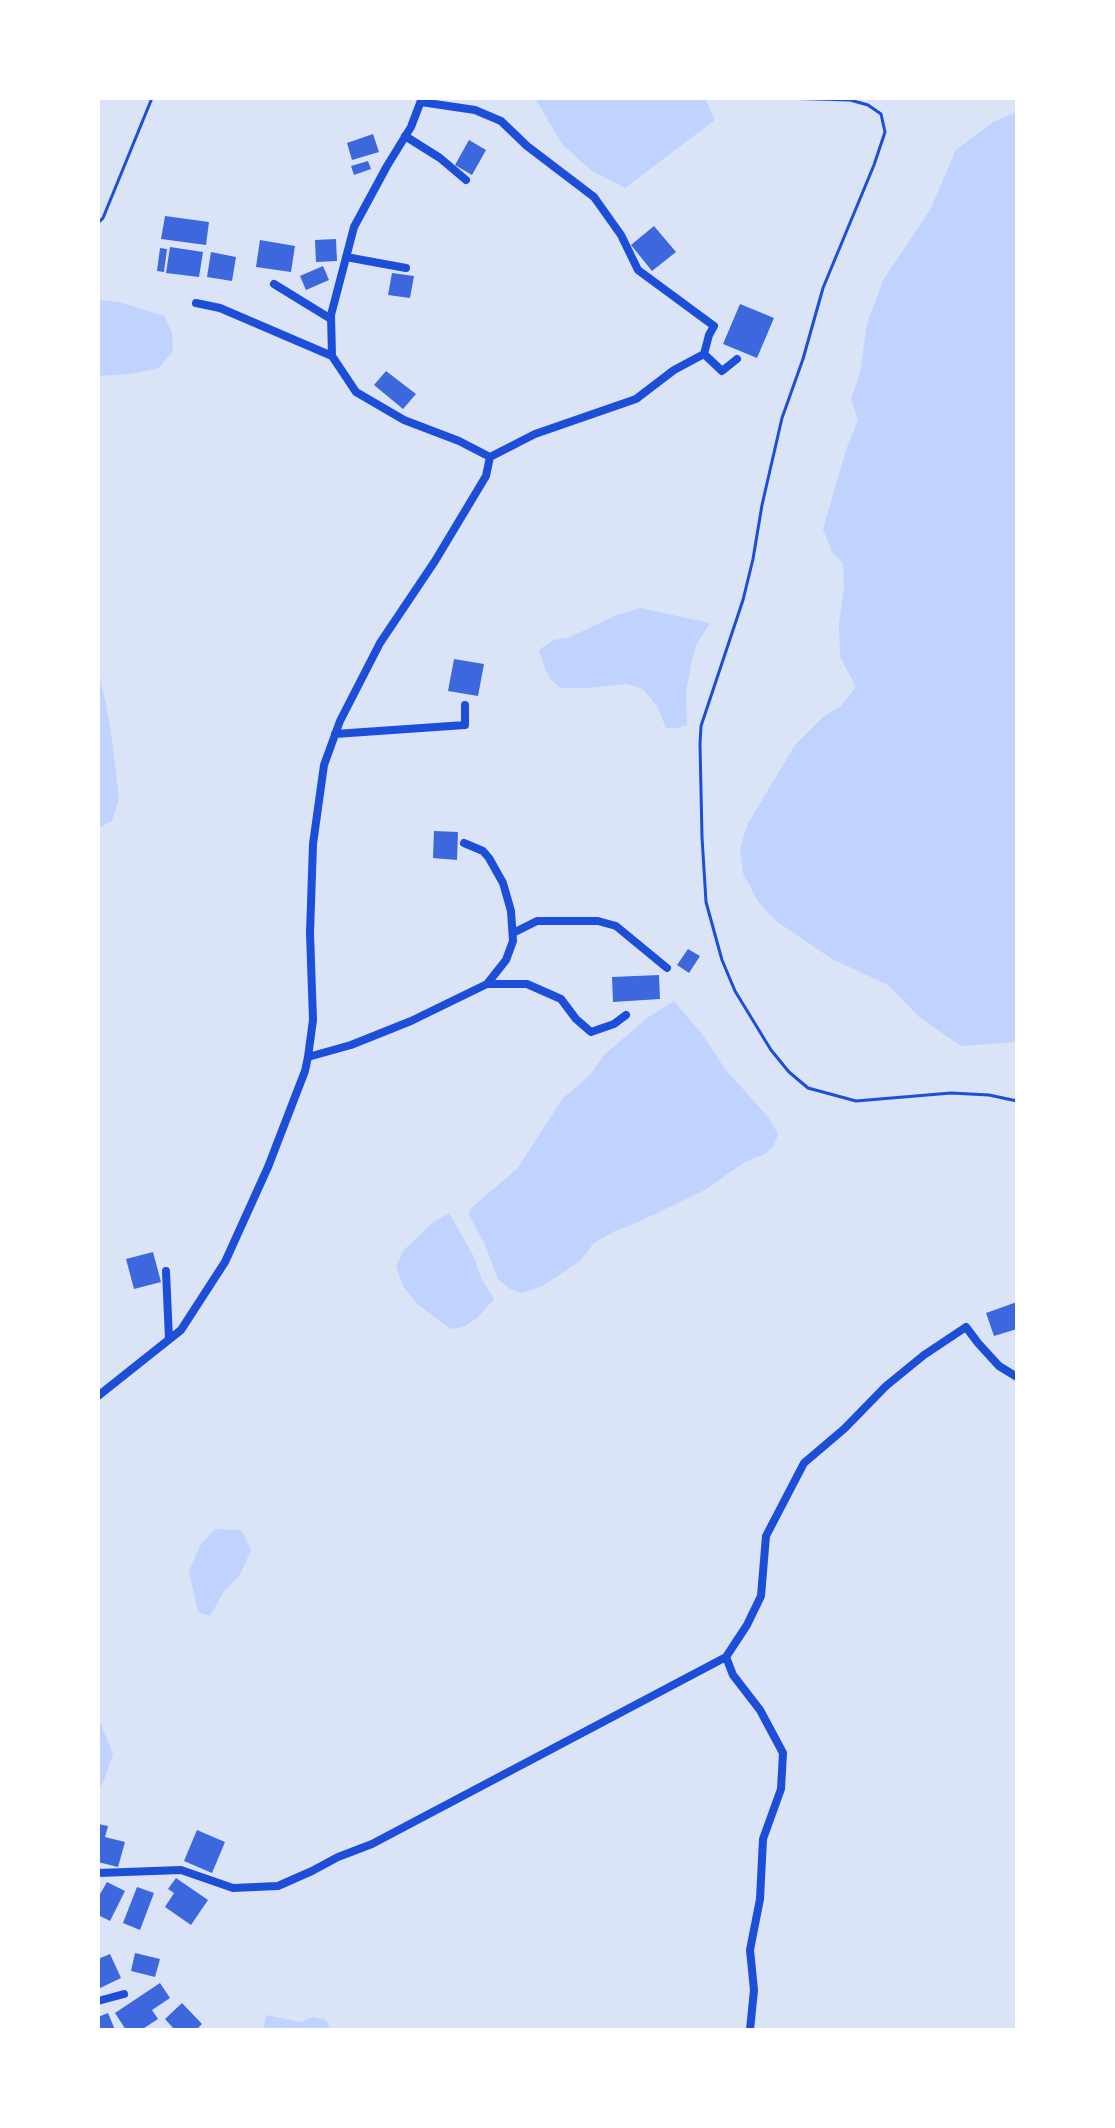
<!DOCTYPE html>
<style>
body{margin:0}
#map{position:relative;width:1115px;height:2128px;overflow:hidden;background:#f2f2f2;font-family:Inter,sans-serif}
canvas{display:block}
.frame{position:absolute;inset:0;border:100px solid #fff;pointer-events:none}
</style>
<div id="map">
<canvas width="1115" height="2128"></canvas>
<div class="frame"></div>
</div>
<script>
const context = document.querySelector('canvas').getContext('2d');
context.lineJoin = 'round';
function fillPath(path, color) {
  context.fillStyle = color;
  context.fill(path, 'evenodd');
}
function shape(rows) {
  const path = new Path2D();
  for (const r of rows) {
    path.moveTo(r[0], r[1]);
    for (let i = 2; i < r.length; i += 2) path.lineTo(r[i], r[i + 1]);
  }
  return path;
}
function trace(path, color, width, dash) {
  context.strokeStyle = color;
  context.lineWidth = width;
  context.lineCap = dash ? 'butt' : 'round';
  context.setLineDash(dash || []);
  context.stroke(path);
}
const green = shape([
 [98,98,1017,98,1017,2030,98,2030]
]);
const water = shape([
 [535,98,705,98,715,120,625,188,592,171,562,144],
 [1017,112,1017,1042,961,1046,919,1017,888,985,832,959,776,921,757,900,743,873,740,849,747,825,795,745,824,716,840,707,856,687,840,657,839,623,844,589,843,564,832,552,823,529,847,447,858,420,851,399,860,373,867,324,883,280,930,210,956,150,993,122],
 [98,300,119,302,164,316,172,333,173,351,159,368,130,374,98,376],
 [640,608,710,623,696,645,691,664,686,693,687,725,678,728,666,728,657,706,643,689,627,684,587,688,561,688,550,679,544,666,539,650,553,640,568,638,617,615],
 [98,667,110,725,119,798,112,821,98,828],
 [674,1001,702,1034,725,1069,768,1117,778,1134,774,1146,765,1154,745,1162,703,1191,636,1223,615,1231,594,1243,580,1261,544,1285,523,1293,510,1289,498,1279,485,1245,469,1215,471,1208,517,1169,563,1098,589,1076,604,1055,647,1018],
 [449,1213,474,1257,482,1280,494,1299,477,1318,463,1327,451,1329,417,1304,403,1286,396,1266,404,1250,432,1223],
 [215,1529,241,1530,251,1550,241,1573,223,1593,210,1616,198,1612,189,1571,201,1544],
 [98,1717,113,1754,104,1781,98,1791],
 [266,2015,300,2022,314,2017,326,2020,331,2030,263,2030]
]);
const building = shape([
 [373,134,379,152,352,160,347,143],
 [469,140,486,150,472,175,455,165],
 [368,161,371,169,354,175,351,166],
 [165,216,209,222,206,245,161,239],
 [654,226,676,252,652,271,631,245],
 [336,239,337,261,316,262,315,240],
 [260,240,295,246,291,272,256,267],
 [170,247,203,252,199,277,166,273],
 [160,248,167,249,164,272,157,271],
 [211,252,236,257,232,281,207,277],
 [323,266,329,280,306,290,300,276],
 [392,273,414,276,410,298,388,295],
 [740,304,774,318,757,358,723,344],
 [386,371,416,394,403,409,374,385],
 [454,659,484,664,478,696,448,691],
 [434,831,458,832,457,860,433,858],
 [688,949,700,956,689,973,677,965],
 [659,975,660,999,613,1002,612,977],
 [153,1252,161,1282,134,1289,126,1259],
 [1017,1302,1017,1329,994,1336,986,1313],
 [98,1824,108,1826,105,1837,125,1842,118,1867,98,1862],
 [197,1830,225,1842,212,1873,184,1861],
 [176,1878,208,1900,191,1925,165,1907,174,1893,168,1889],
 [107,1882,125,1891,110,1921,98,1915,98,1893,100,1894],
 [137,1887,154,1893,140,1930,123,1923],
 [135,1953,160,1959,155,1977,131,1971],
 [110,1954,121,1978,98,1989,98,1959],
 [160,1983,170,1998,152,2010,158,2019,141,2030,126,2030,115,2013],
 [182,2003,202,2024,196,2030,175,2030,165,2019],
 [108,2013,115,2030,98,2030,98,2017]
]);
const path = shape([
 [782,98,850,100,868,105,881,114,885,132,874,165,823,288,803,359,782,418,762,505,753,559,743,600,701,726,700,744,702,837,706,902,722,960,735,991,771,1050,789,1072,808,1088,856,1101,951,1093,989,1095,1017,1101],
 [98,223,103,218,152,98]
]);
const minor = shape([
 [421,102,475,110,501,121,527,146,594,197,621,235,638,270,714,326,709,335,704,354],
 [405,136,440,158,466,180],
 [346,257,406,268],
 [274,284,331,319],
 [196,303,220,308,332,356],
 [490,457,535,434,636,399,674,370,704,354,722,371,737,359],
 [335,734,465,725,465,705],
 [464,843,483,851,489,858,503,883,511,911,513,941,506,960,487,984],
 [513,933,537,921,598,921,616,926,667,968],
 [308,1057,351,1045,411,1021,487,984,527,984,561,999,576,1019,591,1032,614,1024,626,1015],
 [166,1271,169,1339],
 [98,1396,181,1330,225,1262,268,1167,305,1071,308,1057,313,1020,310,933,313,844,324,765,340,721,380,643,435,561,486,476,490,457,459,441,404,420,356,392,332,356,331,315,354,227,387,166,411,127,422,98],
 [98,1873,181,1870,233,1888,278,1886,312,1871,338,1857,372,1844,726,1657],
 [98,2001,124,1994],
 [750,2030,754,1990,750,1950,760,1899,763,1839,781,1789,783,1753,760,1710,733,1675,726,1657,747,1625,761,1596,766,1536,804,1463,844,1429,886,1386,924,1355,966,1327,978,1343,999,1366,1017,1377]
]);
fillPath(green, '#dbe4f7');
fillPath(water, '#bfd3fe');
fillPath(building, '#3d67dc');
trace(path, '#1d4ed8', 3);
trace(minor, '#1d4ed8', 8);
</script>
